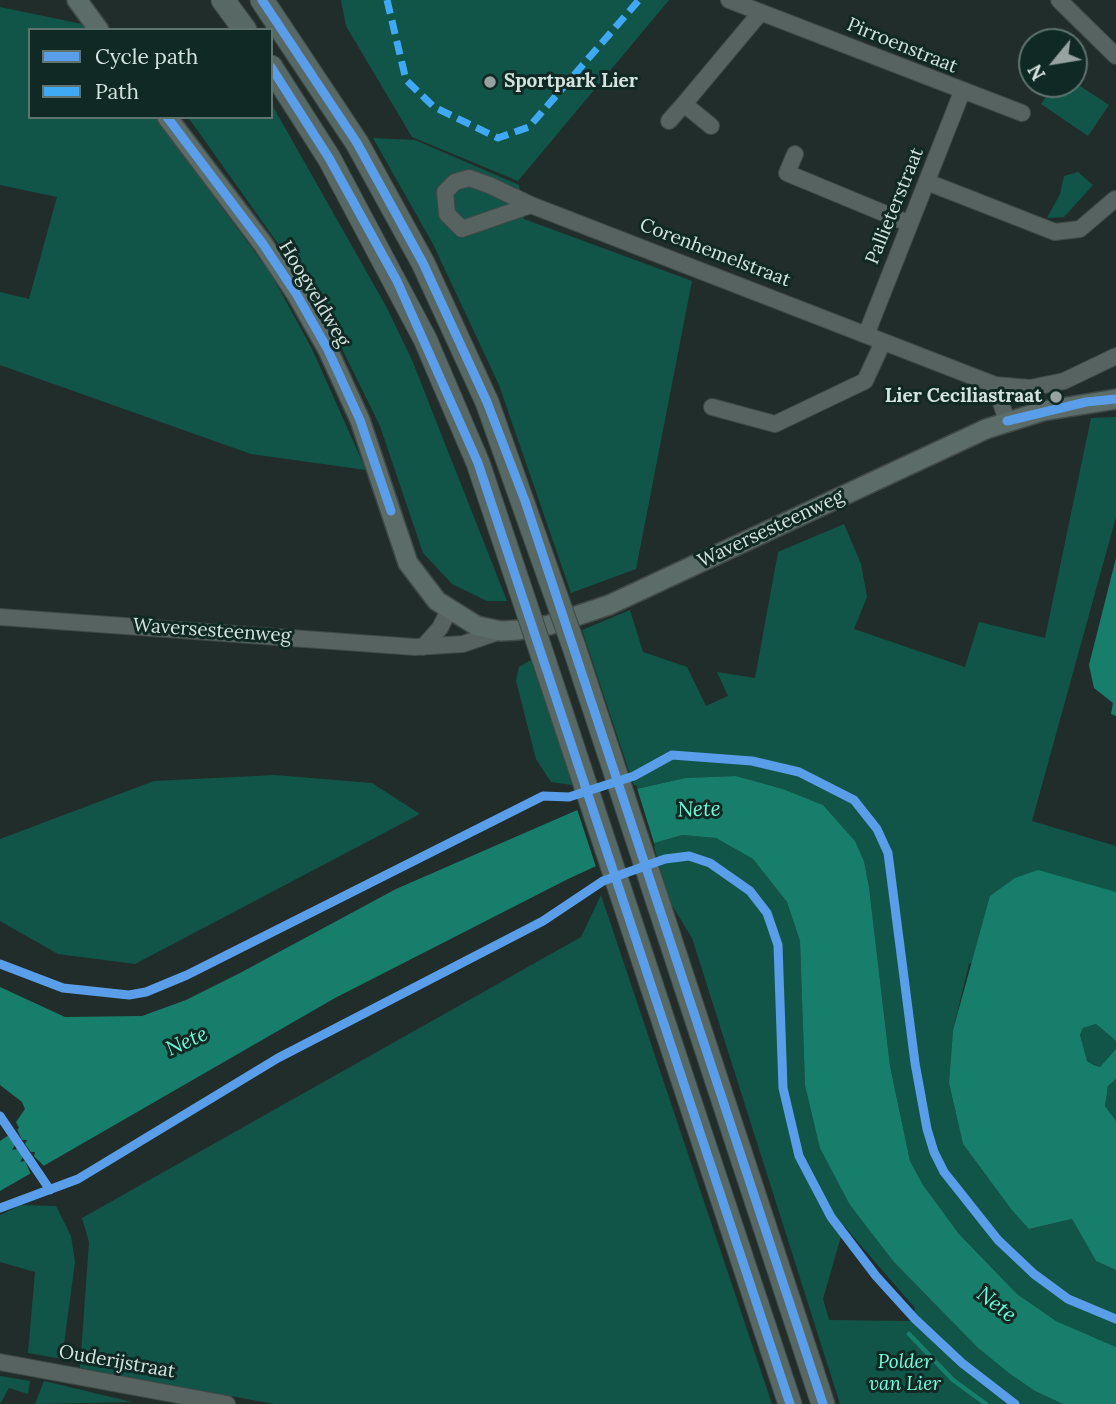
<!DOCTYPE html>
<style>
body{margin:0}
#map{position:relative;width:1116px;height:1404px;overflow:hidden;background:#212d2a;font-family:Lora,serif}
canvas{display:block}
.legend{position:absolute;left:28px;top:28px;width:245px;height:91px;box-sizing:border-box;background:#112924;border:2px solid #5f736f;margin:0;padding:9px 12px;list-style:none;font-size:21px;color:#d5e3df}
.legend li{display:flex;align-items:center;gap:14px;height:35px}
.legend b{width:35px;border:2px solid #5f736f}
.north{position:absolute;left:1018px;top:28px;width:70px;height:70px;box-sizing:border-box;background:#112924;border:2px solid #5f736f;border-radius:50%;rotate:240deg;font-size:19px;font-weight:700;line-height:28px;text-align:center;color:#d5e3df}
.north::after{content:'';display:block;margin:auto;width:24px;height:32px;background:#96a3a0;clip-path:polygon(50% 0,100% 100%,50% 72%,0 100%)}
</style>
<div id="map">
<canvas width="1116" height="1404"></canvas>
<ul class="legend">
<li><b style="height:9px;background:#5a9eea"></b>Cycle path</li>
<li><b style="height:9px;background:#3fa9f5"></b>Path</li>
</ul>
<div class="north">N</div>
</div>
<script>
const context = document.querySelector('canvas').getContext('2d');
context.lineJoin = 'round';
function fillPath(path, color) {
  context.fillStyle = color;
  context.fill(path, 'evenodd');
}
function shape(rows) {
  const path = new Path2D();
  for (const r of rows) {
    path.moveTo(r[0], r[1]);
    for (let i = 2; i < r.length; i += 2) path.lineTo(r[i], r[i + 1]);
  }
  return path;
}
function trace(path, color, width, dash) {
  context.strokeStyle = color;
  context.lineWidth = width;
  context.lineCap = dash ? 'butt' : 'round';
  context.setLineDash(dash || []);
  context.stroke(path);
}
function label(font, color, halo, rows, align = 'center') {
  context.font = font + ' Lora,serif';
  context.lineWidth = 6;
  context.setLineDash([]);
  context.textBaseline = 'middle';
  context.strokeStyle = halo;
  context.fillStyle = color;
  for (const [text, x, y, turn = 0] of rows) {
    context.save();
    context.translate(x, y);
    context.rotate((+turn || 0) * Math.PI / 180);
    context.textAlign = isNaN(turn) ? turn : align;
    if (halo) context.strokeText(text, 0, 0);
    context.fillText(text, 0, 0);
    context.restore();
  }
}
const green = shape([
 [341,0,669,0,518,181,412,137,346,26],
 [0,7,82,24,86,30,30,30,30,117,154,117,271,274,312,349,366,470,251,454,0,365,0,292,29,299,57,197,0,185],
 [1074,82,1109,105,1088,136,1041,104,1055,84],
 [271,103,387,308,412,360,507,601,487,601,452,584,423,553,380,426,318,300,188,117,271,117],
 [373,138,415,140,519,185,524,219,692,281,636,569,571,593,499,385,433,244],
 [1078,172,1093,185,1064,217,1047,218,1060,194,1064,176],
 [1116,417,1116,517,1032,821,1116,846,1116,892,1109,891,969,964,953,1030,949,1083,963,1144,1011,1209,1030,1229,1072,1219,1096,1261,1116,1270,1116,1347,1056,1321,1017,1294,959,1234,923,1185,910,1161,890,1066,869,887,864,861,855,841,823,805,783,789,736,776,685,778,635,789,582,630,630,610,643,652,687,667,706,706,728,696,717,672,755,678,778,552,844,524,861,564,867,597,854,629,965,667,979,622,1045,638,1091,418],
 [531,660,567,766,572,785,551,782,536,759,516,681,519,667],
 [275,775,372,783,420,814,135,964,58,954,0,921,0,839,154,781],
 [682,835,716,838,753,859,787,902,800,941,805,1085,850,1205,893,1261,977,1347,1035,1391,1063,1404,840,1404,692,938,670,902,653,843],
 [844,1226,915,1308,910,1321,829,1320,823,1299],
 [601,895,772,1404,274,1404,80,1368,89,1242,82,1218,581,937],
 [1096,1024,1116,1041,1116,1049,1100,1067,1087,1061,1080,1035,1083,1028],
 [1116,1079,1116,1121,1105,1106,1108,1086],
 [21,1205,56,1206,71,1236,75,1262,62,1359,28,1353,35,1272,0,1262,0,1215],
 [0,1376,30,1381,28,1394,9,1388,0,1404],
 [44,1381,132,1402,35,1404]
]);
const water = shape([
 [1116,558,1116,716,1111,714,1113,703,1094,688,1089,665],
 [736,776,783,789,823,805,855,841,864,861,869,887,890,1066,910,1161,923,1185,959,1234,1017,1294,1056,1321,1116,1347,1116,1404,1063,1404,1035,1391,1009,1373,977,1347,893,1261,850,1205,820,1148,805,1085,800,941,787,902,753,859,716,838,682,835,633,849,568,879,335,998,0,1191,0,1141,19,1128,16,1122,25,1109,22,1102,0,1085,0,987,65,1017,142,1016,186,1000,240,973,396,889,614,794,685,778],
 [1038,870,1116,892,1116,1041,1096,1024,1083,1028,1080,1035,1087,1061,1094,1065,1100,1067,1116,1049,1116,1079,1108,1086,1105,1106,1116,1121,1116,1270,1096,1261,1072,1219,1029,1229,1011,1209,963,1144,949,1083,953,1030,990,896,1015,878]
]);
const pier = shape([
 [636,785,655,846,597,870,576,806],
 [13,1120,22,1140,27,1140,25,1144,31,1152,35,1152,34,1156,46,1168,32,1177,25,1161,20,1162,23,1157,17,1149,12,1150,15,1145,8,1135,3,1134,15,1127]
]);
const stream = shape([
 [909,1334,953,1380,986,1404]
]);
const minor = shape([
 [729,0,1022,113],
 [1059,0,1116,56],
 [669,121,684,104],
 [711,126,684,104,761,12],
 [795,154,787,173,910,224],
 [469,178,489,185,531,205,462,229,447,214,445,192,455,182,469,178],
 [927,182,1055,232,1080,229,1115,199],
 [531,205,995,385,1030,388,1064,381,1116,356],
 [866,335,962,92],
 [995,385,1007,421],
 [712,407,775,424,865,381,883,342],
 [0,617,415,647,463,644,501,631],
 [423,647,440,628,449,610],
 [0,1362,227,1404]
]);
const major = shape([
 [77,0,99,30],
 [167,117,263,244,297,295,327,348,360,420,408,563,437,601,477,626,501,631,519,630,549,625,609,605,986,429,1043,411,1116,399]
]);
const highway = shape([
 [223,0,245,30],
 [262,0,357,143,423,263,487,402,557,599],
 [271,67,329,158,425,339,478,463,527,609],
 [574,647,823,1404],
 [543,657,790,1404]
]);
const highwayBridge = shape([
 [557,599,574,647],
 [527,609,543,657]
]);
const quiet = shape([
 [387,0,406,80,434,107,498,138,529,127,639,0]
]);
const cycleway = shape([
 [262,0,357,143,423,263,487,402,525,501,823,1404],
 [271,67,329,158,397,281,478,463,790,1404],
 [167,117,263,244,297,295,327,348,360,420,391,511],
 [1007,421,1086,402,1116,399],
 [0,964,63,988,129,995,146,992,187,975,543,796,569,797,634,776,672,755,752,761,799,772,854,800,877,829,888,853,915,1063,927,1129,934,1152,944,1172,998,1240,1034,1274,1068,1299,1116,1319],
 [0,1116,50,1190],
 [0,1208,78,1179,278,1058,543,921,603,881,665,859,689,856,710,863,750,891,767,913,778,945,783,1088,799,1156,831,1217,876,1276,915,1319,962,1363,1015,1404]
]);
const markers = [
 [490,82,7,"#96a3a0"],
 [1056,397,7,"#96a3a0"]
];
const streetNames = [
 ["Pirroenstraat",902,46,22],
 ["Pallieterstraat",895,206,-68],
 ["Corenhemelstraat",715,253,21],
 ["Hoogveldweg",314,294,59],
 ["Waversesteenweg",771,529,-25],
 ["Waversesteenweg",212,631,4],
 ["Ouderijstraat",117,1362,10]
];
const poiNames = [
 ["Sportpark Lier",504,82],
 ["Lier Ceciliastraat",1042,397,"right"]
];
const parkNames = [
 ["Polder",905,1363],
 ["van Lier",905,1385]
];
const waterNames = [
 ["Nete",699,810,-1],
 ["Nete",187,1042,-24],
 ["Nete",996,1305,38]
];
fillPath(green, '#115549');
fillPath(water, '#187e6c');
fillPath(pier, '#212d2a');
trace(stream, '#187e6c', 4.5);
trace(minor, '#3f4946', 18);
trace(major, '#3f4946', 22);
trace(highway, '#3f4946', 25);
trace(minor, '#566360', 16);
trace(major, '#5c6c68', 19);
trace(highway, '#576865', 23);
trace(highwayBridge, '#3f4946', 25, []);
trace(highwayBridge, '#576865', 23);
trace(quiet, '#3fa9f5', 7, [14, 7]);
trace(cycleway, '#5a9eea', 9);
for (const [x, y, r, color] of markers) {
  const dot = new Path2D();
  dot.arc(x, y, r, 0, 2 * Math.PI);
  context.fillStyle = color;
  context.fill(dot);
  trace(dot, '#112924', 2.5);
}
label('19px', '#d5e3df', '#112924', streetNames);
label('bold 19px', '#d5e3df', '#112924', poiNames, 'left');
label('italic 19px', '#74fde0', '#112924', parkNames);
label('italic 21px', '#70fadd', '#112924', waterNames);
</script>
